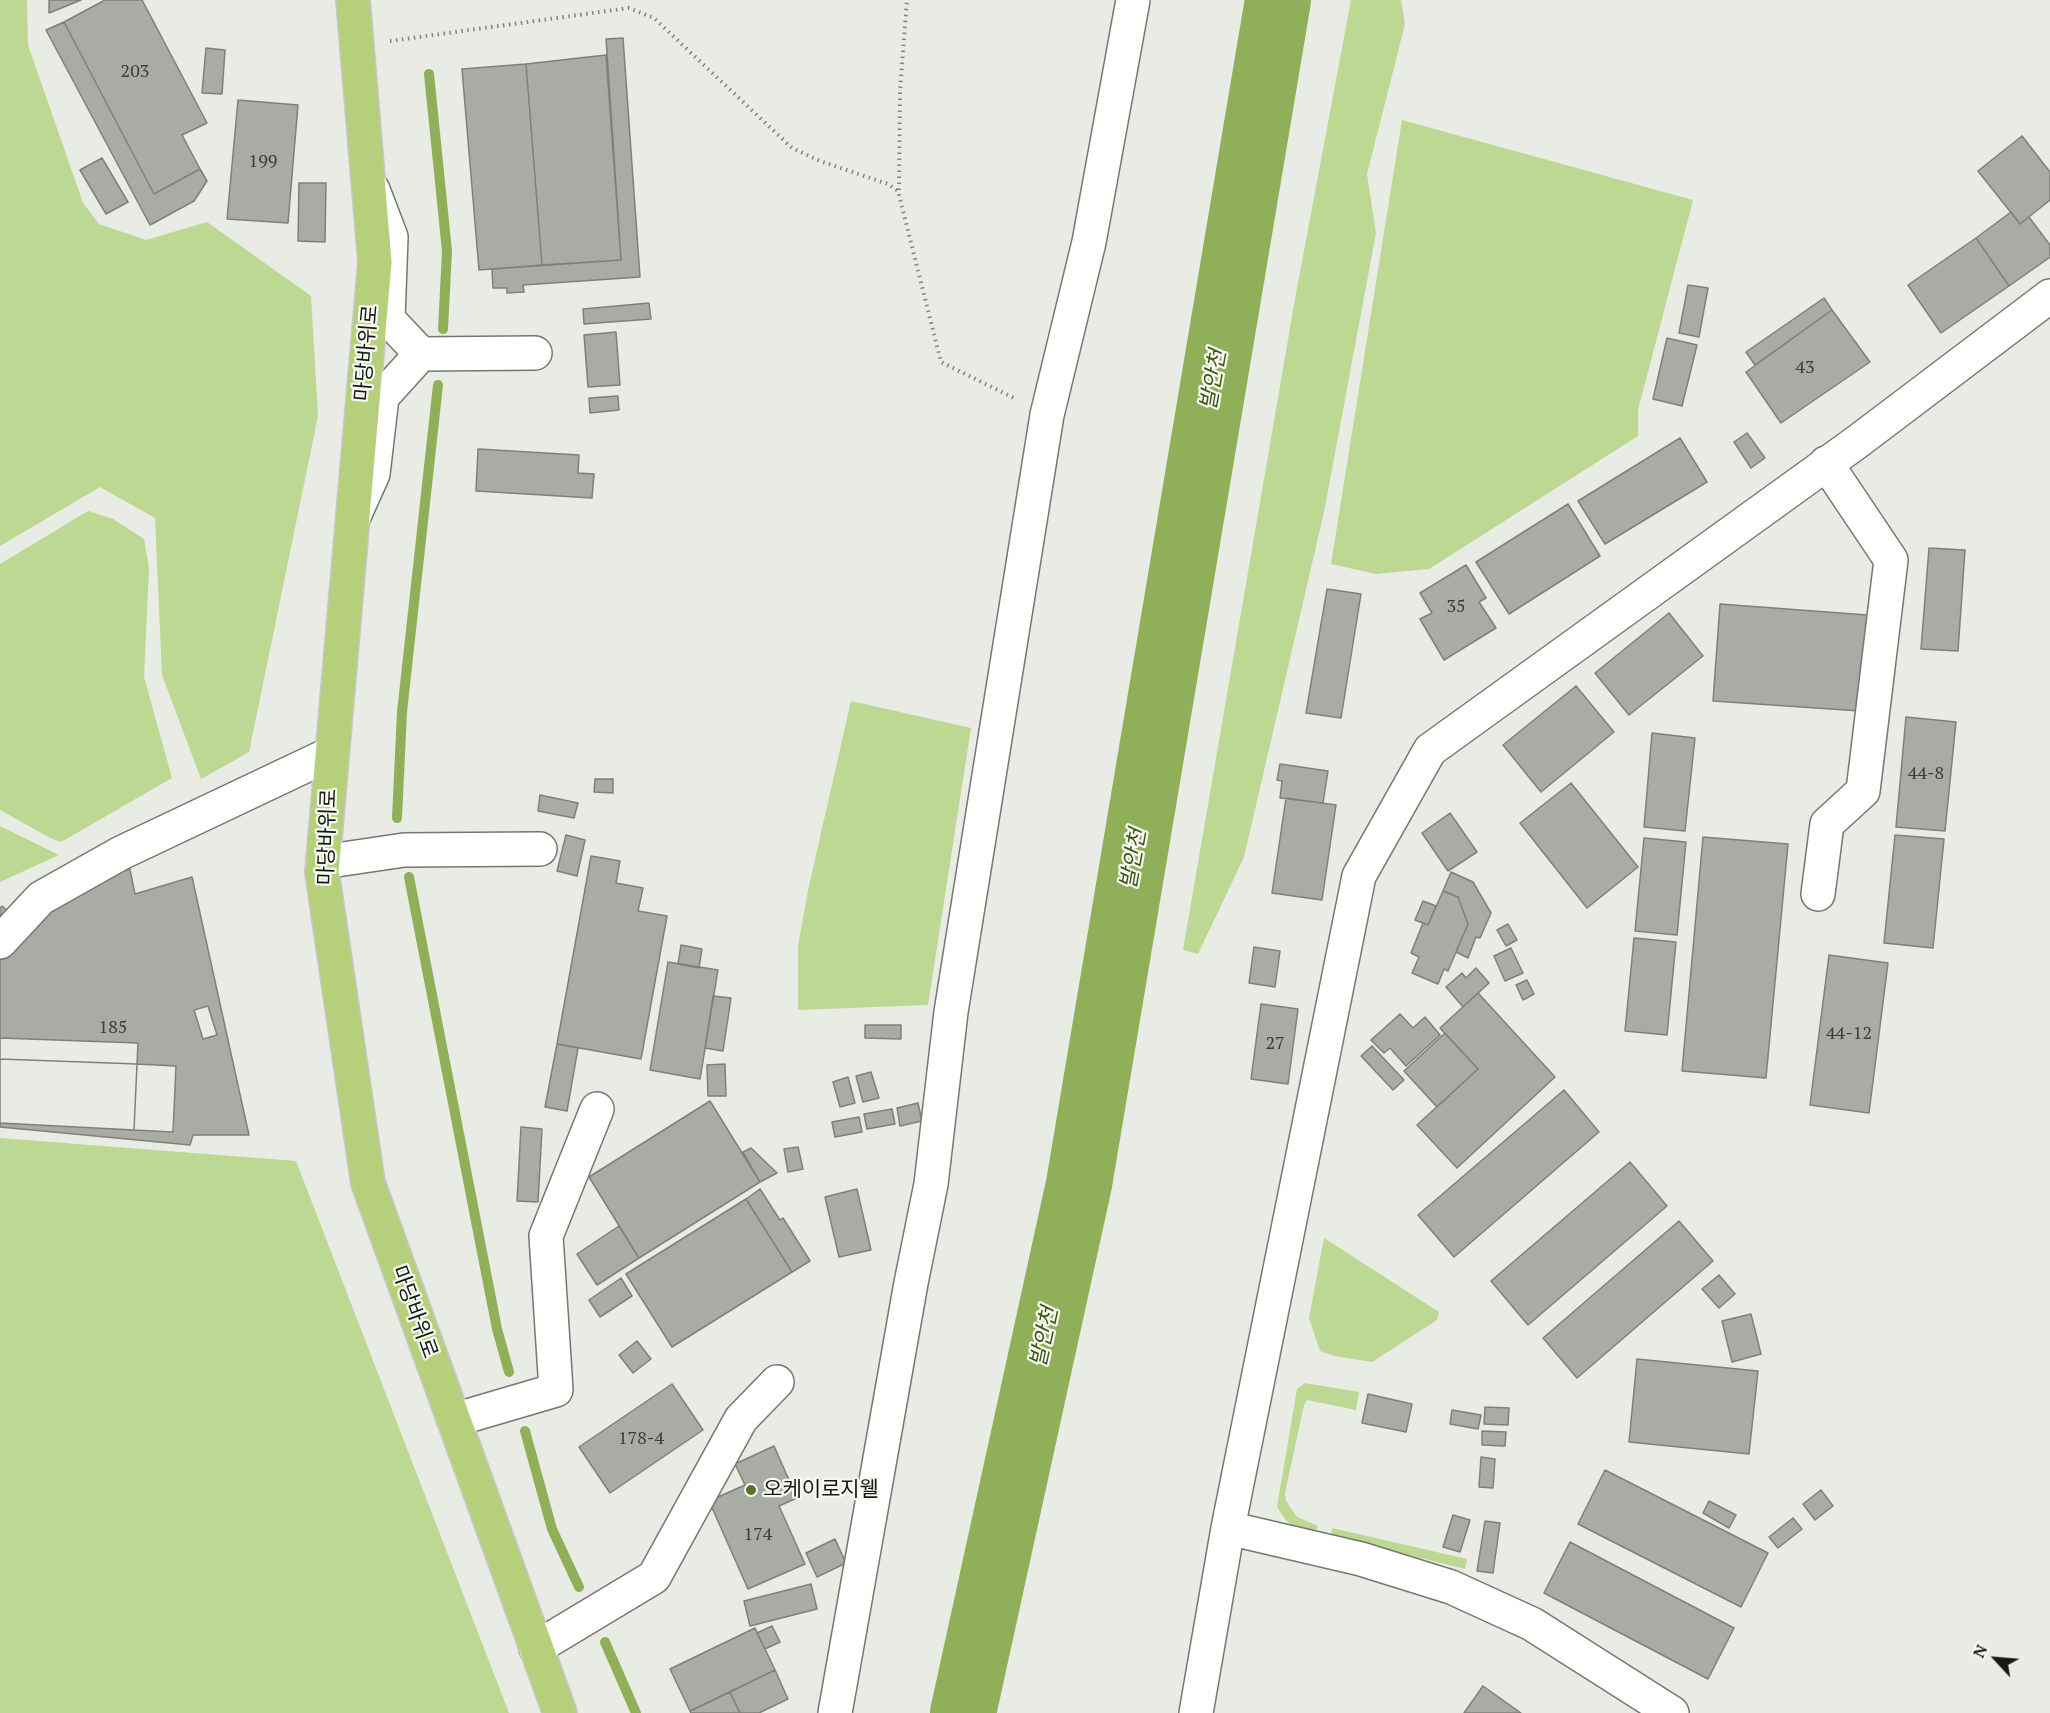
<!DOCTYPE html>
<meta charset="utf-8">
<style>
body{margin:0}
#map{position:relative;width:2050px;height:1713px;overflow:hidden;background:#e8ece4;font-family:"PT Serif",serif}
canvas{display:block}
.north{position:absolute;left:1966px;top:1629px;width:60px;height:60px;-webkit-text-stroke:4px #f6f9f1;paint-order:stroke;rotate:296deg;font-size:16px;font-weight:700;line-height:24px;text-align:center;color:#171815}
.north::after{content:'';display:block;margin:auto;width:21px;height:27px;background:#171815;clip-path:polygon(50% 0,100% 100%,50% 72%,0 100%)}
</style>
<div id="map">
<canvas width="2050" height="1713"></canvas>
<div class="north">N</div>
</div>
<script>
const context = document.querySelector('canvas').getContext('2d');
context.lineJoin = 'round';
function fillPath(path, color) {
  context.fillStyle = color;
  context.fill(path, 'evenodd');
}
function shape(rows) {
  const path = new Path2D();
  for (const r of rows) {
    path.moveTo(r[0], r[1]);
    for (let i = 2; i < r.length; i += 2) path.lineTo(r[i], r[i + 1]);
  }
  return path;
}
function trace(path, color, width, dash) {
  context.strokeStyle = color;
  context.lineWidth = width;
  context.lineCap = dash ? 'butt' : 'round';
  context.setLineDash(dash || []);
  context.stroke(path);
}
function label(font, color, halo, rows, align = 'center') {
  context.font = font + ' "PT Serif","Noto Sans KR",serif';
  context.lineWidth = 4.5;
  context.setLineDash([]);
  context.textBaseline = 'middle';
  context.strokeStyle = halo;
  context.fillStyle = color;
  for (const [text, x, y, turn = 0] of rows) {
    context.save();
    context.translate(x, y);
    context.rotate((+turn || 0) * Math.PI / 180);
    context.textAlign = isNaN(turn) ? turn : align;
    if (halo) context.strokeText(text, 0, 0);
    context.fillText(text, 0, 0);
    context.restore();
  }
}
const green = shape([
 [0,0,27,0,28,45,83,203,99,224,146,240,207,222,311,296,318,416,249,752,201,779,162,675,155,518,100,487,0,546],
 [1351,0,1401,0,1405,24,1367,174,1376,233,1324,512,1244,857,1198,954,1183,950,1295,299],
 [1402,120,1693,200,1638,410,1638,436,1429,569,1376,574,1331,564],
 [88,511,113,519,144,539,149,568,144,677,172,778,61,842,50,838,0,810,0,564],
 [851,701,971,728,928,1005,798,1010,798,945,809,886],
 [0,826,59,855,0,882],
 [0,1138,296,1161,509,1713,0,1713],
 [1324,1238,1439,1312,1437,1320,1372,1362,1334,1356,1320,1351,1309,1318],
 [1305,1383,1359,1392,1356,1410,1307,1400,1304,1405,1285,1493,1286,1501,1297,1517,1318,1526,1316,1534,1291,1525,1285,1519,1277,1507,1297,1389],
 [1332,1528,1467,1559,1465,1569,1331,1536]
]);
const stream = shape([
 [429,74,447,251,443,329],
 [397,818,402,712,438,385],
 [409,877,497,1329,509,1372],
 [525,1431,552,1529,579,1587],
 [605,1642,636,1713]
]);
const river = shape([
 [963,1713,1079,1184,1278,0]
]);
const building = shape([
 [49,0,81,0,49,13,49,0],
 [105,0,142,0,207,123,182,135,200,169,154,194,64,22,105,0],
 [64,22,154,194,200,169,207,181,194,201,150,225,46,30,64,22],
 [623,38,640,277,523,285,524,292,507,293,507,288,493,288,492,269,621,260,606,39,623,38],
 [206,48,225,50,222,94,202,93,206,48],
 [606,55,621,260,542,265,526,64,606,55],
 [526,64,542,265,479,270,462,69,526,64],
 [238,100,298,105,288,223,227,219,238,100],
 [2022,136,2050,172,2050,200,2020,224,1978,171,2022,136],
 [102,158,128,202,106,214,80,170,102,158],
 [299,183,326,183,325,242,298,241,299,183],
 [2011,212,2020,224,2029,217,2050,245,2050,257,2009,286,1976,238,2011,212],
 [1976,238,2009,286,1941,333,1908,285,1976,238],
 [1688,285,1708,288,1699,337,1679,333,1688,285],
 [1824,298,1832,310,1755,365,1746,352,1824,298],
 [649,303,651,319,584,324,583,309,649,303],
 [1832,310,1870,362,1781,423,1746,372,1832,310],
 [616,332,620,385,588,387,584,335,616,332],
 [1667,338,1697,345,1682,406,1653,399,1667,338],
 [618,396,619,410,590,413,589,398,618,396],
 [1747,433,1765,458,1751,468,1734,442,1747,433],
 [1680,438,1707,482,1605,544,1578,501,1680,438],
 [478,449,579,455,578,473,594,474,592,498,476,491,478,449],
 [1568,504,1600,556,1509,614,1476,562,1568,504],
 [1929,548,1965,550,1958,651,1921,649,1929,548],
 [1466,565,1486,598,1479,602,1496,628,1444,660,1420,619,1432,613,1420,593,1466,565],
 [1327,589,1361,594,1341,718,1306,713,1327,589],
 [1720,604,1867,615,1860,711,1713,701,1720,604],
 [1669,613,1703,656,1629,715,1595,673,1669,613],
 [1576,686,1614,732,1541,792,1503,745,1576,686],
 [1906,717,1956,722,1945,831,1896,827,1906,717],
 [1652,733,1695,738,1685,831,1644,827,1652,733],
 [1280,764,1328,771,1323,803,1280,798,1282,781,1277,780,1280,764],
 [595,779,613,779,613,793,594,792,595,779],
 [1571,783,1638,867,1587,908,1520,823,1571,783],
 [540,795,578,803,574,818,538,811,540,795],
 [1286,798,1336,805,1322,900,1272,893,1286,798],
 [1450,813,1477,852,1448,871,1422,833,1450,813],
 [566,835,585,840,577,876,557,871,566,835],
 [1895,835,1944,839,1933,948,1884,943,1895,835],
 [1703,837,1788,844,1766,1078,1682,1071,1703,837],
 [1644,838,1686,842,1677,935,1635,931,1644,838],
 [591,856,620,861,616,883,643,888,638,911,667,916,641,1059,557,1044,591,856],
 [129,865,135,894,192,877,249,1135,193,1135,190,1145,0,1127,0,908,2,906,29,929,80,883,129,865],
 [1451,872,1473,882,1491,913,1480,938,1476,937,1468,958,1456,952,1468,924,1458,897,1443,891,1451,872],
 [1443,891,1458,897,1468,924,1448,971,1444,969,1438,984,1412,973,1419,957,1411,953,1423,923,1428,925,1443,891],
 [1423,901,1436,906,1428,925,1415,920,1423,901],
 [1508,924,1517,940,1506,946,1497,930,1508,924],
 [1634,938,1676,942,1667,1035,1625,1031,1634,938],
 [681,945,702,949,699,968,678,964,681,945],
 [1254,947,1280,951,1275,987,1249,983,1254,947],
 [1511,948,1523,973,1505,981,1494,956,1511,948],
 [1829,955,1888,963,1869,1113,1810,1105,1829,955],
 [668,962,718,970,700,1079,650,1070,668,962],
 [1476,968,1489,983,1463,1007,1446,987,1462,973,1466,978,1476,968],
 [1527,980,1534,994,1523,1000,1516,985,1527,980],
 [1478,993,1555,1077,1457,1168,1417,1125,1478,1069,1440,1028,1478,993],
 [713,996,731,998,723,1051,705,1048,713,996],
 [1261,1004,1298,1009,1288,1084,1251,1079,1261,1004],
 [208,1006,217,1035,203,1039,194,1010,208,1006],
 [1400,1014,1413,1028,1425,1017,1440,1035,1406,1066,1390,1048,1384,1053,1371,1040,1400,1014],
 [865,1025,901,1025,901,1039,865,1038,865,1025],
 [1445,1033,1478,1069,1437,1107,1404,1071,1445,1033],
 [0,1038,138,1043,137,1064,0,1059,0,1038],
 [557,1044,578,1048,567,1111,545,1107,557,1044],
 [1372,1046,1404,1080,1393,1090,1361,1056,1372,1046],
 [0,1059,137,1064,134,1130,0,1123,0,1059],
 [137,1064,176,1066,173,1132,134,1130,137,1064],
 [725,1064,726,1096,708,1096,707,1065,725,1064],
 [871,1072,879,1098,863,1102,856,1076,871,1072],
 [848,1077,855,1103,840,1107,833,1082,848,1077],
 [1564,1090,1599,1132,1454,1257,1418,1215,1564,1090],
 [710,1101,760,1182,639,1258,589,1177,710,1101],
 [918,1103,922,1121,900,1126,897,1108,918,1103],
 [892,1109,895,1124,867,1129,864,1114,892,1109],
 [859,1117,862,1132,835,1137,832,1122,859,1117],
 [521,1127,542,1129,538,1202,517,1201,521,1127],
 [798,1147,803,1169,788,1172,784,1149,798,1147],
 [751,1148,777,1173,760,1182,743,1152,751,1148],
 [1630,1162,1667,1206,1528,1325,1491,1281,1630,1162],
 [760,1189,780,1220,783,1218,810,1261,792,1272,746,1199,760,1189],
 [857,1189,871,1250,839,1257,825,1197,857,1189],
 [746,1199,792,1272,672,1347,626,1274,746,1199],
 [1679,1221,1713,1261,1577,1378,1543,1338,1679,1221],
 [619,1226,639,1258,597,1285,577,1254,619,1226],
 [1719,1275,1735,1294,1719,1308,1702,1289,1719,1275],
 [621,1278,632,1296,600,1317,589,1300,621,1278],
 [1751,1314,1761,1354,1732,1362,1722,1321,1751,1314],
 [637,1341,651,1359,633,1373,619,1355,637,1341],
 [1637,1359,1758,1371,1749,1454,1629,1442,1637,1359],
 [672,1384,703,1430,610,1493,579,1447,672,1384],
 [1368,1394,1412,1404,1406,1432,1362,1423,1368,1394],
 [1485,1407,1509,1408,1508,1425,1484,1424,1485,1407],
 [1452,1410,1481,1415,1478,1429,1450,1424,1452,1410],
 [1482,1431,1506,1432,1505,1446,1482,1445,1482,1431],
 [774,1446,797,1498,779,1506,805,1564,748,1589,709,1501,745,1485,735,1464,774,1446],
 [1481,1457,1495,1459,1493,1488,1479,1487,1481,1457],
 [1605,1470,1768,1553,1741,1607,1578,1524,1605,1470],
 [1821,1490,1833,1506,1815,1520,1803,1504,1821,1490],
 [1709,1501,1736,1515,1729,1528,1703,1513,1709,1501],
 [1453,1515,1470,1520,1460,1552,1443,1547,1453,1515],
 [1793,1518,1802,1529,1778,1548,1769,1537,1793,1518],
 [1485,1521,1500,1523,1493,1573,1477,1571,1485,1521],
 [835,1539,846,1563,817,1577,806,1553,835,1539],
 [1570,1542,1734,1628,1708,1679,1544,1593,1570,1542],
 [811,1584,817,1609,750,1626,744,1601,811,1584],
 [772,1626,780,1642,765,1649,757,1633,772,1626],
 [755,1628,775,1670,690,1711,670,1669,755,1628],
 [775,1670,788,1699,759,1713,740,1713,730,1692,775,1670],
 [1483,1686,1521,1713,1464,1713,1483,1686],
 [730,1692,740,1713,691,1713,690,1711,730,1692]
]);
const path = shape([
 [390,41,629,8,654,18,792,148,820,161,888,184,898,191,941,362,1016,399],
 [899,190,900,91,907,0]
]);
const minor = shape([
 [373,190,391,237,388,319,421,354],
 [354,516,373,474,382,397,421,354,535,353],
 [323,862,404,850,540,849],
 [1818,894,1827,824,1863,791,1891,560,1826,463],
 [0,942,41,898,121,853,332,753],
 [454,1420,556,1390,546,1236,597,1109],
 [1228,1528,1361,1559,1451,1587,1532,1624,1672,1713],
 [536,1648,654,1577,741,1419,777,1382],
 [835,1713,911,1283,931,1184,951,1012,1047,415,1089,242,1133,0],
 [1196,1713,1228,1528,1359,876,1430,750,1857,442,2050,296]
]);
const major = shape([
 [353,0,375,262,322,872,368,1183,560,1713]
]);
const markers = [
 [751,1490,6,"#5a7427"]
];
const numberNames = [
 ["203",135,72],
 ["199",263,162],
 ["43",1805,368],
 ["35",1456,607],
 ["44-8",1926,774],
 ["185",113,1028],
 ["44-12",1849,1034],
 ["27",1275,1044],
 ["178-4",641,1439],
 ["174",758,1535]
];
const streetNames = [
 ["마당바위로",367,353,-85],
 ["마당바위로",328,837,-88],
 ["마당바위로",414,1312,70]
];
const poiNames = [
 ["오케이로지웰",763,1490]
];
const waterNames = [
 ["발안천",1214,380,-80],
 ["발안천",1134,859,-80],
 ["발안천",1045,1337,-78]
];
fillPath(green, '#bcd892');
trace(stream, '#8fb059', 10);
trace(river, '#8fb059', 66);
fillPath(building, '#a8aca4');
trace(building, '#7e817a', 1.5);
trace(minor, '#757871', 36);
trace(major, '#c7c8c7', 36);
trace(path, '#81847e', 4, [1.5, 4.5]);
trace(minor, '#fff', 33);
trace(major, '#b5cf7a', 33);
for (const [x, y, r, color] of markers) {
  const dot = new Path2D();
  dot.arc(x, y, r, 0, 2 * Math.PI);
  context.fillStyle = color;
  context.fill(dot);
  trace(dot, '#f6f9f1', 2);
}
label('18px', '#3b3d39', null, numberNames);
label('21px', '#171815', '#f6f9f1', streetNames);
label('21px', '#171815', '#f6f9f1', poiNames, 'left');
label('italic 22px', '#3f5416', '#f6f9f1', waterNames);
</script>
